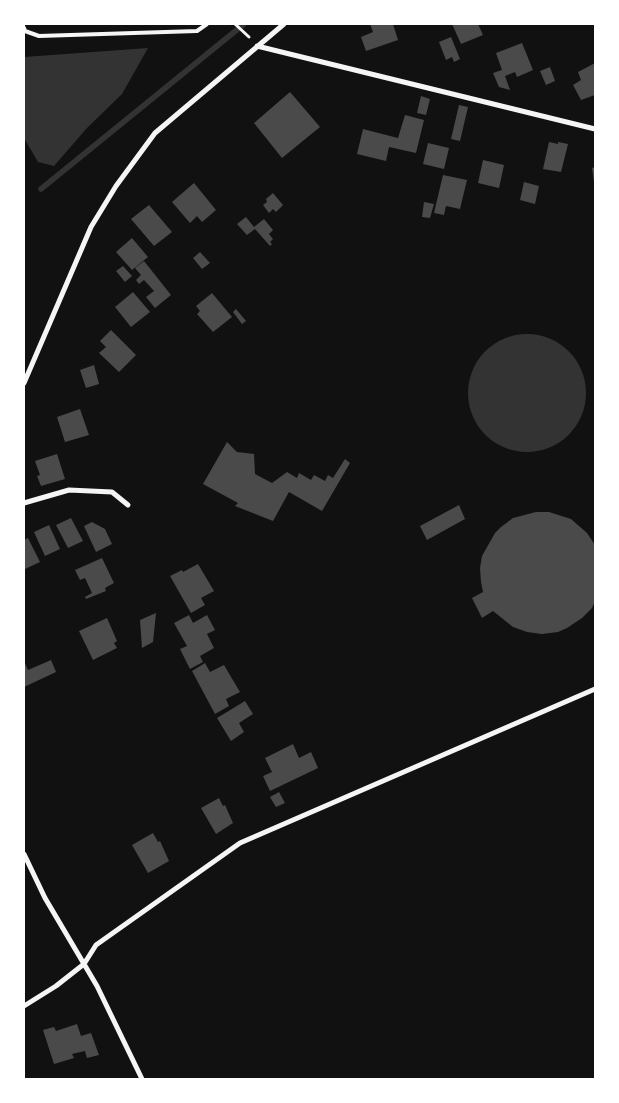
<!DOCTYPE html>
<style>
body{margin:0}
#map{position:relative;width:619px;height:1103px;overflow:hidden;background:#111;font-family:"DejaVu Sans",sans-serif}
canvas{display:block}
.frame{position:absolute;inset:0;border:25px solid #fff;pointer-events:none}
</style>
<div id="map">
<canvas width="619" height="1103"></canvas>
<div class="frame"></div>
</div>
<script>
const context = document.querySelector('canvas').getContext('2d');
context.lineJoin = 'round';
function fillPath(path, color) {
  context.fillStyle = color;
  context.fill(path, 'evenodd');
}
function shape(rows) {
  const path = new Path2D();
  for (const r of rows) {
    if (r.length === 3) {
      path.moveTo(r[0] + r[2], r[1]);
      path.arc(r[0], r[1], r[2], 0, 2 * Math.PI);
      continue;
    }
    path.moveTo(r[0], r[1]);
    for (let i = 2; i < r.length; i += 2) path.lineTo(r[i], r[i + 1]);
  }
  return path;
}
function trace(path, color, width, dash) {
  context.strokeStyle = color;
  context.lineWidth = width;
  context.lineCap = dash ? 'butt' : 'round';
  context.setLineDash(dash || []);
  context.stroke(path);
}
const water = shape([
 [148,48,122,94,87,128,54,166,38,162,24,138,24,57],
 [527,393,59]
]);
const stream = shape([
 [41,189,244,24]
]);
const building = shape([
 [370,24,393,24,398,40,366,51,361,37,373,32],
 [452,24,478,24,483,35,461,44],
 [451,37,460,59,454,62,452,57,446,60,439,42],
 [522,43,533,70,517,77,515,72,505,76,510,90,499,87,493,73,502,70,496,53],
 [595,63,595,95,581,100,573,85,581,80,578,72],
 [550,67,555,81,546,85,540,71],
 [290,92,320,127,282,158,254,123],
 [421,96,430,99,426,115,417,113],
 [459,105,468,107,460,141,451,139],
 [405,115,424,120,416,153,389,147,386,161,357,154,363,129,398,138],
 [549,142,558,144,558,142,568,144,561,172,543,169],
 [428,143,449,148,444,169,423,164],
 [483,160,504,165,499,188,478,183],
 [595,167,595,182,594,182,592,168],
 [443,175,467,180,460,209,446,206,444,215,434,213],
 [524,182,539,186,535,204,520,200],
 [194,183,216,210,202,222,197,216,190,223,172,202],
 [273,193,283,205,276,212,273,209,269,213,263,205,267,202,266,199],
 [424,202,434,204,430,218,422,217],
 [149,205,172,232,154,246,131,219],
 [246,217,254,227,264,219,273,230,269,234,273,239,270,242,272,244,270,246,255,229,247,235,237,224],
 [132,238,148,257,132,270,116,252],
 [200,252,210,263,202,269,193,258],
 [144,261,171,295,155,308,146,297,154,291,144,280,139,284,136,280,141,275,135,268],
 [123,266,132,276,125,282,116,271],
 [133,292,150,312,131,327,115,307],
 [212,293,232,317,213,332,197,314,200,311,196,306],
 [236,309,246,321,242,324,233,312],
 [111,330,136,355,119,372,99,353,106,347,100,341],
 [94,365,99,384,86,388,80,370],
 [80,409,89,435,65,442,57,417],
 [227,442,237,452,254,454,255,474,272,483,287,472,297,478,299,473,311,480,314,475,325,481,328,475,333,478,345,459,350,463,322,511,289,492,273,521,235,506,238,503,203,484],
 [57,454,65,479,41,486,37,476,40,475,35,461],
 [459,505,465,519,427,540,420,526],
 [536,512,549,512,571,519,587,533,595,545,595,601,592,608,582,618,567,628,558,632,542,634,527,632,513,627,493,611,482,618,472,598,483,592,481,582,480,568,482,556,495,533,501,527,513,518],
 [71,518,83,541,68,548,56,525],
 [92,522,105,529,112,544,96,552,84,526],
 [49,525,60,549,45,556,34,532],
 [28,538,40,562,25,569,24,540],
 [102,558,114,583,105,588,106,591,86,599,85,597,92,593,85,578,80,580,75,570],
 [198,564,214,591,201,598,205,605,191,613,170,576,182,570,183,572],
 [156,613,153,642,142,648,140,620],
 [189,615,193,623,207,615,215,630,207,634,214,648,200,656,203,662,190,669,180,649,187,646,174,623],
 [107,618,117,641,114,643,117,648,93,660,79,631],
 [51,660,56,672,24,687,24,661,28,670],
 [205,663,210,672,224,665,240,692,226,699,229,706,215,714,192,671],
 [245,701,253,714,239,723,244,732,231,741,217,718],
 [293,744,299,758,311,752,318,768,270,791,263,776,272,772,265,758],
 [279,792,285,803,276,807,270,797],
 [219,798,223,806,225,805,233,823,216,834,201,808],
 [153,833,158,842,160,841,169,861,148,873,132,845],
 [77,1024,81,1036,91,1033,99,1055,87,1058,85,1051,72,1054,74,1058,54,1064,43,1030,54,1027,56,1031]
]);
const path = shape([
 [235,24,249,37]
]);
const service = shape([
 [24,28,25,31,39,36,197,31,207,24]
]);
const minor = shape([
 [257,46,595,129],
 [24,383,91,227,116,186,155,133,284,24],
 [24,503,69,490,112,492,128,505],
 [24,854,45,898,97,986,142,1079],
 [24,1006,56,986,84,964,96,945,240,843,595,689]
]);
fillPath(water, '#333');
trace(stream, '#333', 5.5);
fillPath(building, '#4a4a4a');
trace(path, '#f5f5f5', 3);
trace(service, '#f5f5f5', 4);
trace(minor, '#f5f5f5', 5);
</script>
